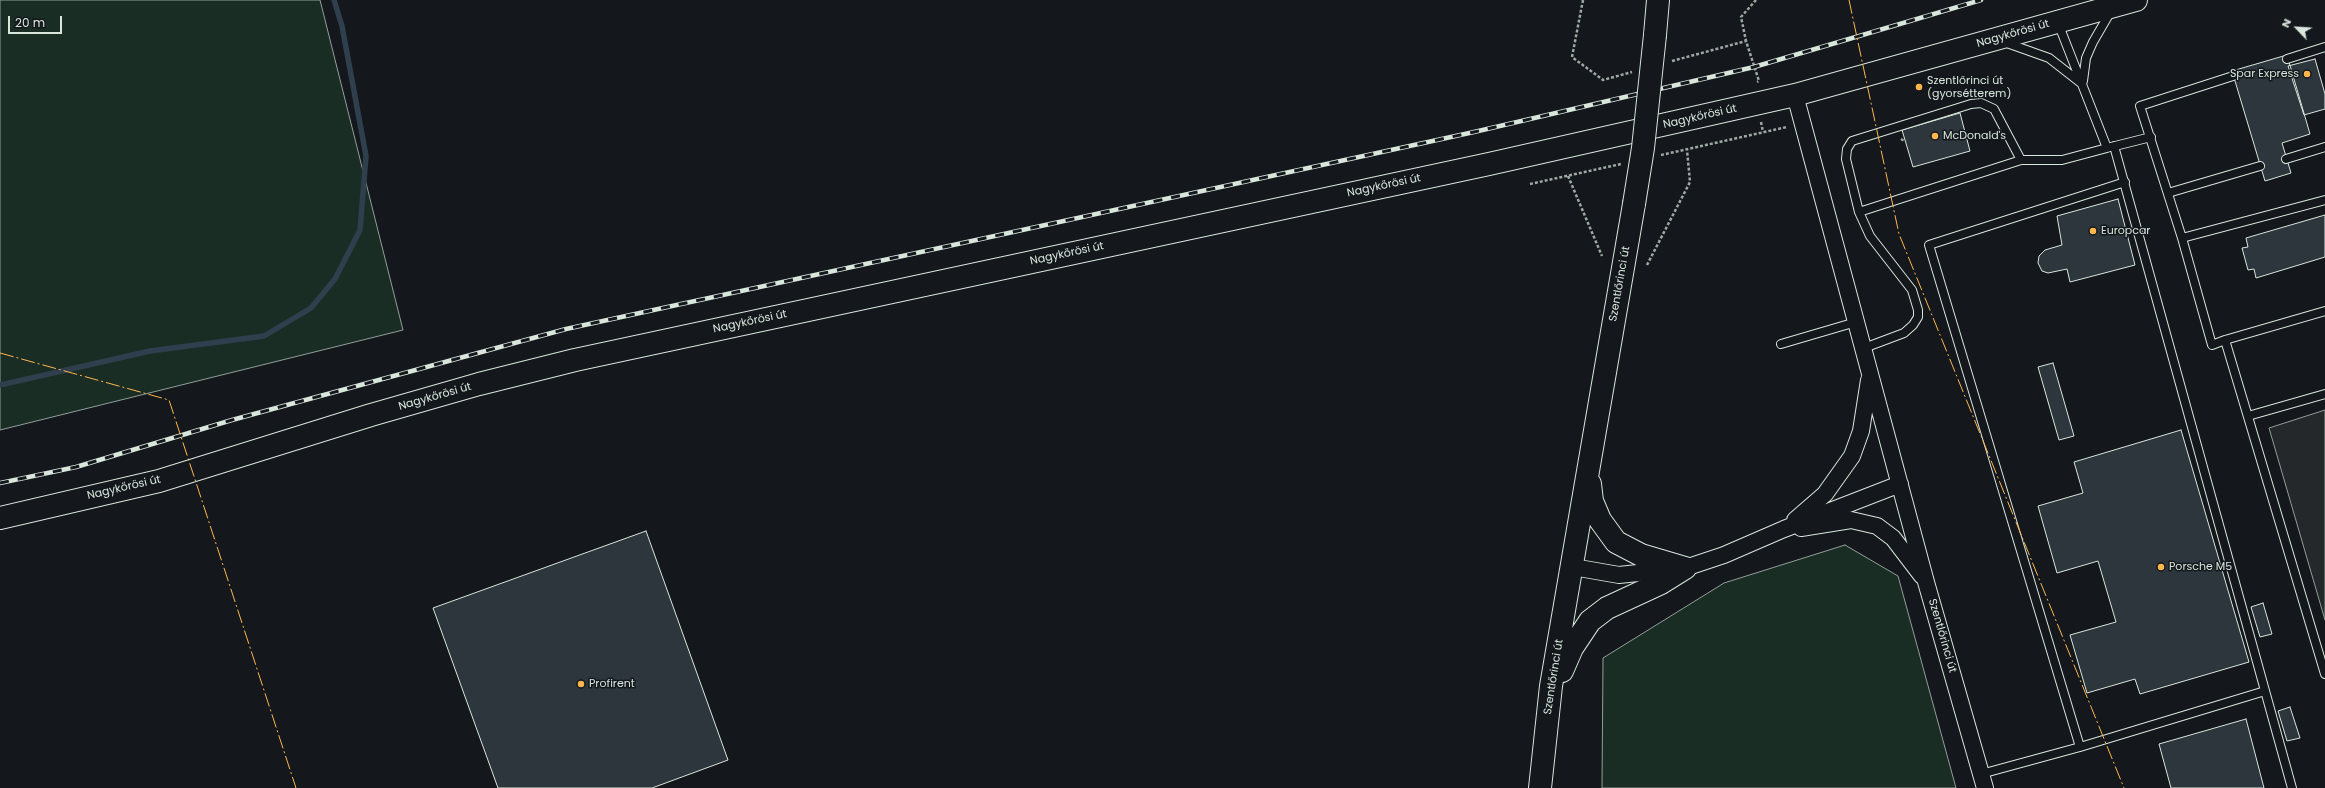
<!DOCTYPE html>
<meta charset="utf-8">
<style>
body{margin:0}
#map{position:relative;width:2325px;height:788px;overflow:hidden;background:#14181c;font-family:Poppins,sans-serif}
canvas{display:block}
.north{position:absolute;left:2277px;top:8px;width:40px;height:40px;-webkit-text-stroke:3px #14181c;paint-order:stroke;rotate:295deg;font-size:11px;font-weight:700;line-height:16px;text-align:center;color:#d8e6dc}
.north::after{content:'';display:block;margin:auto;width:14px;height:18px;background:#d8e6dc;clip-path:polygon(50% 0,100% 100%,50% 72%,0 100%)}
.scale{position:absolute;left:8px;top:16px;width:54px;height:18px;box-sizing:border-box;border:2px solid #d8e6dc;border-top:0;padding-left:5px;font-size:12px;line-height:14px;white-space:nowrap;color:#d8e6dc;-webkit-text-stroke:3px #14181c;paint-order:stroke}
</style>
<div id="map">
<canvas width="2325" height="788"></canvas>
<div class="north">N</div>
<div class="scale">20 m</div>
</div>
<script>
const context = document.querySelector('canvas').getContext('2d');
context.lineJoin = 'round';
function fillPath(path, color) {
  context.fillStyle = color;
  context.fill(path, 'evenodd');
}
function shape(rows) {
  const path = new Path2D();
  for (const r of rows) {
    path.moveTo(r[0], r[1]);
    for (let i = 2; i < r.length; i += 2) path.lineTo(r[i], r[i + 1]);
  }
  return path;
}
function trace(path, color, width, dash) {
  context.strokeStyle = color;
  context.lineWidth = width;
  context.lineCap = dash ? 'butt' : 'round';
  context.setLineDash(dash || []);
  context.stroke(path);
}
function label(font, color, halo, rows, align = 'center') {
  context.font = font + ' Poppins,sans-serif';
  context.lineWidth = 3;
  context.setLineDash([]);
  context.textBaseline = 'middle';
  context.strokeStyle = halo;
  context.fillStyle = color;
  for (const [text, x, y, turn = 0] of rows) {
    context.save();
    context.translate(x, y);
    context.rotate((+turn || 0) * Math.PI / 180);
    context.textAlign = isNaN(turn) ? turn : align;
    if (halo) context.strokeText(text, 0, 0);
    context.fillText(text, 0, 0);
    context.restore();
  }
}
const green = shape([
 [0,0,320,0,403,330,0,430,0,0],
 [1845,545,1898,576,1956,788,1602,788,1603,658,1724,583,1845,545]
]);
const parking = shape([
 [2325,410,2325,620,2269,428,2325,410]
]);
const stream = shape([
 [0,385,150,351,264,336,311,308,335,279,360,230,366,156,342,26,334,0]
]);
const building = shape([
 [2287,55,2310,134,2282,143,2291,173,2265,181,2232,71,2287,55],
 [2315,59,2325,94,2325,109,2304,115,2288,66,2315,59],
 [1960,113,1970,151,1913,167,1902,130,1960,113],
 [2118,199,2135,265,2070,282,2067,269,2048,273,2042,271,2038,263,2039,256,2045,250,2062,245,2057,216,2118,199],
 [2325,215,2325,257,2256,278,2254,269,2248,270,2242,248,2248,247,2246,238,2325,215],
 [2053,363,2074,436,2059,440,2038,367,2053,363],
 [2181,430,2249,662,2140,694,2135,679,2087,693,2070,635,2116,622,2098,561,2057,573,2038,506,2083,493,2074,462,2181,430],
 [646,531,728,760,652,788,498,788,433,608,646,531],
 [2263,603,2272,634,2260,637,2251,607,2263,603],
 [2290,707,2300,738,2287,741,2278,711,2290,707],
 [2246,719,2264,788,2171,788,2159,744,2246,719]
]);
const path = shape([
 [1583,0,1572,57,1603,80,1632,72],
 [1756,0,1741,17,1746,41,1759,81,1757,82],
 [1672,61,1746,41],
 [1761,122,1763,132],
 [1901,139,1906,142],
 [1661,155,1787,127],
 [1568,176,1602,256],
 [1530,184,1621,164],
 [1647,265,1690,182,1687,150]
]);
const service = shape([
 [2004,42,2049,58,2081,83],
 [2287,59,2325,47],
 [2233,76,2140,106,2182,238,2212,345,2225,340,2325,674],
 [2083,81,2086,58,2093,42,2111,11],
 [2114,146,2292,788],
 [2111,147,2151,137],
 [2286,159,2325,147],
 [2168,193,2260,166],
 [1859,212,2021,160,2062,160,2107,148,2058,23],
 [2182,238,2325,200],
 [2225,340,2325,311],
 [1781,344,1856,322],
 [1864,348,1904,333,1913,325,1918,317,1918,310,1912,290,1870,236,1859,212,1846,159,1847,149,1852,141,1971,104,1981,103,1994,109,2021,160],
 [2248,416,2325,394],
 [2080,747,1929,245,2125,182],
 [1981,774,2080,747,2265,691]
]);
const minor = shape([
 [1795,95,1926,582,1985,788],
 [1795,520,1825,494,1852,456,1861,431,1869,380],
 [1801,528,1851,520,1877,526,1893,538,1922,576],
 [1573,567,1619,575,1685,568,1724,555,1784,529,1900,484]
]);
const secondary = shape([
 [1655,35,1658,0],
 [1590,484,1592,501,1600,520,1616,542,1641,555,1685,568],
 [0,518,159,481,371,415,479,384,575,360,1489,164,1795,95,2136,0],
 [1562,671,1572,648,1590,621,1607,608,1661,583,1685,568],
 [1540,788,1551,686,1634,204]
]);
const rail = shape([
 [0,483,76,467,232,420,566,329,1474,132,1754,67,1981,0]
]);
const secondaryBridge = shape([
 [1634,204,1643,148,1655,35]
]);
const power = shape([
 [1849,0,1899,234,2124,788],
 [0,353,169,400,296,788]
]);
const markers = [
 [2307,74,4,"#ffb74d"],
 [1919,87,4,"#ffb74d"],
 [1935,136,4,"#ffb74d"],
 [2093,231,4,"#ffb74d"],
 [2161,567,4,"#ffb74d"],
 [581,684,4,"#ffb74d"]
];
const streetNames = [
 ["Nagykőrösi út",2013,34,-16],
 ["Nagykőrösi út",1700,117,-13],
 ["Nagykőrösi út",1384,186,-12],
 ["Nagykőrösi út",1067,254,-12],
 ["Szentlőrinci út",1620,284,-80],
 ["Nagykőrösi út",750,322,-12],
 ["Nagykőrösi út",435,397,-16],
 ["Nagykőrösi út",124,488,-13],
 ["Szentlőrinci út",1942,636,74],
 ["Szentlőrinci út",1554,677,-81]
];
const poiNames = [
 ["Spar Express",2299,74,"right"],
 ["Szentlőrinci út",1927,81],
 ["(gyorsétterem)",1927,94],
 ["McDonald's",1943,136],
 ["Europcar",2101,231],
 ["Porsche M5",2169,567],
 ["Profirent",589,684]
];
fillPath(green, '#1a2d24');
trace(green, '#939e99', 1);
fillPath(parking, '#24282b');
trace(parking, '#939e99', 1);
trace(stream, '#2f3f4d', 5.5);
fillPath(building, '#2c363c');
trace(building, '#d8e6dc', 1);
trace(service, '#d8e6dc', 10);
trace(minor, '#d8e6dc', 18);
trace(secondary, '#d8e6dc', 24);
trace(path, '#9da8a2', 2.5, [3, 2]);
trace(service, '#14181c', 8);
trace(minor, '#14181c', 16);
trace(secondary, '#14181c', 22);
trace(rail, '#d8e6dc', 4.5);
trace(rail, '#14181c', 3, [9]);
trace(secondaryBridge, '#d8e6dc', 24, []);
trace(secondaryBridge, '#14181c', 22);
trace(power, '#ffb74d', 1, [14, 3, 2, 3]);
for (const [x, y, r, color] of markers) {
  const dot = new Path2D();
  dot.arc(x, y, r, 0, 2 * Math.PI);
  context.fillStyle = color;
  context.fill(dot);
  trace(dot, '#14181c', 1.5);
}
label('11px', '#d8e6dc', '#14181c', streetNames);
label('11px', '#d8e6dc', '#14181c', poiNames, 'left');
</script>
